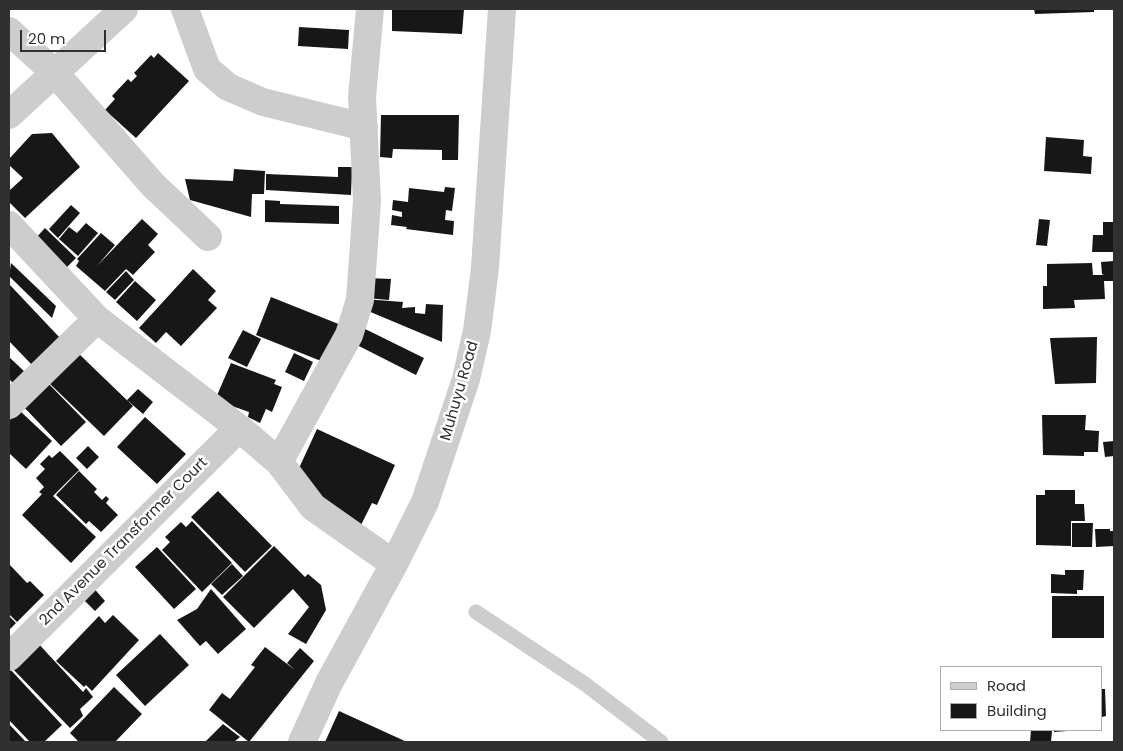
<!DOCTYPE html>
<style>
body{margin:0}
#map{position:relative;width:1123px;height:751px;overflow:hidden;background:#fff;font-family:Poppins,sans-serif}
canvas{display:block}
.frame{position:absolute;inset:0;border:10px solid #303030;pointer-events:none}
.legend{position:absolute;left:940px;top:666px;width:162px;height:65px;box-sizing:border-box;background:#fff;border:1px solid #acacac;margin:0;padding:6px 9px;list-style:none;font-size:15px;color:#303030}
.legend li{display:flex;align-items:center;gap:10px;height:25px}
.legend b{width:25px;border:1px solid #acacac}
.scale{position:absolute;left:20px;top:30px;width:86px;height:22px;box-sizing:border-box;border:2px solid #303030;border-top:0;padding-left:6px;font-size:15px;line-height:18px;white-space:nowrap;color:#303030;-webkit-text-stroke:4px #fff;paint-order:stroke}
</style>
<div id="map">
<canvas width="1123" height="751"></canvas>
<div class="frame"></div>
<ul class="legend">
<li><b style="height:6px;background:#cdcdcd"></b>Road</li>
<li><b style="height:14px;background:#171717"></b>Building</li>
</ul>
<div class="scale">20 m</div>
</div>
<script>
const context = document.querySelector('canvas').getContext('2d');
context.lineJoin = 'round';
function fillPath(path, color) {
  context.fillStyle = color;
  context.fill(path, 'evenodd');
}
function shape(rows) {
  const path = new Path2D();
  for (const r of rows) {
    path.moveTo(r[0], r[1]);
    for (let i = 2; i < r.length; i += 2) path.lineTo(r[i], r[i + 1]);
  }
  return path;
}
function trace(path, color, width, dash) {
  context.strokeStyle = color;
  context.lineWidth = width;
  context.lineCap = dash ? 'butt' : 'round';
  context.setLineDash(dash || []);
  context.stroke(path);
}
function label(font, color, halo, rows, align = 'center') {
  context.font = font + ' Poppins,sans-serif';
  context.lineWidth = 5;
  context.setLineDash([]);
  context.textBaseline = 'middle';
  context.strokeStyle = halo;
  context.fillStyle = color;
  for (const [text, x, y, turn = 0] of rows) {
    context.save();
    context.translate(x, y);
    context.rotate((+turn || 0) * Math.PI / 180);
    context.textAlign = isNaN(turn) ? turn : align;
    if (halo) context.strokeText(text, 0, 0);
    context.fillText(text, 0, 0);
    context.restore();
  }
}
const building = shape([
 [392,9,464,9,462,34,392,31],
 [1034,9,1094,9,1094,12,1035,14],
 [299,27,349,30,348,49,298,46],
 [158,53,189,81,136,138,105,110,115,99,112,96,128,79,131,82,137,76,134,73,151,55,154,58],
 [381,115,459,115,458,160,442,160,442,150,393,149,392,158,380,157],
 [52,133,80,167,25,218,9,202,9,191,23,178,9,165,9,159,32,134],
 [1046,137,1084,140,1083,156,1092,157,1091,174,1044,171],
 [338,167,352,167,351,195,266,190,266,174,338,177],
 [234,169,265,171,264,194,252,194,251,217,190,200,185,179,233,181],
 [445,187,455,188,452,211,446,210,445,220,454,221,453,235,406,229,407,227,391,225,392,215,402,217,402,212,392,210,393,200,408,202,409,188,444,192],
 [265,200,280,201,280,204,339,206,339,224,265,222],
 [71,205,80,213,58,238,49,229],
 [142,219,158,234,148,245,155,252,133,275,126,269,105,291,76,266,79,261,77,259,101,233,115,245,97,266],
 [1039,219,1050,220,1047,246,1036,245],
 [1103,222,1114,222,1114,252,1092,252,1093,235,1103,235],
 [86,223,98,233,78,256,59,239,69,227,77,233],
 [45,228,76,258,65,269,35,239],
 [1114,261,1114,281,1104,281,1105,299,1074,300,1075,308,1043,309,1043,286,1047,286,1047,264,1092,263,1093,275,1104,275,1102,274,1101,262],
 [11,263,56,306,52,318,9,276],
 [193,269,216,291,208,300,217,308,181,346,166,332,156,343,139,328],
 [126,271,134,280,115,300,106,292],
 [367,278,391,279,389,300,366,298],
 [135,281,156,300,137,321,116,302],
 [9,284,61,339,33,366,9,341],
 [271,297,346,327,331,365,256,335],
 [364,299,403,302,402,308,415,307,415,313,425,314,426,304,443,305,442,342,361,308],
 [357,325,424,358,416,375,349,341],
 [243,330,261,339,247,367,228,358],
 [1097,337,1096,383,1055,384,1050,338],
 [77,352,133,406,104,436,48,382],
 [294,353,313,362,304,381,285,372],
 [9,357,26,373,15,385,9,379],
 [231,363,276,380,274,384,282,387,272,412,266,409,260,423,248,417,249,412,215,400],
 [44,379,86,422,61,446,20,403],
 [138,389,153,402,143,414,127,400],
 [19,410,52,441,26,469,9,453,9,421],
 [1042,415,1086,415,1085,430,1099,431,1098,452,1084,452,1084,456,1043,455],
 [145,417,186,454,157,484,117,447],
 [317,429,395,465,377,505,372,503,360,527,294,479],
 [1114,441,1114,456,1105,457,1103,442],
 [88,446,99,457,87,469,76,458],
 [60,451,79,470,53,496,96,537,71,563,22,515,42,494,39,492,44,487,36,478,45,469,40,464,49,455,52,458],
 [79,471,97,489,94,492,102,500,106,496,109,499,106,503,118,515,101,532,89,521,86,524,56,495],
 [1045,490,1075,490,1075,504,1084,504,1085,521,1071,521,1071,546,1036,545,1036,495,1045,495],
 [218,491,272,546,245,572,191,517],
 [192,521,232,563,202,592,162,550,170,542,165,537,181,522,186,527],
 [1072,523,1093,523,1092,547,1072,547],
 [1095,529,1110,529,1110,531,1114,531,1114,546,1096,547],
 [274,546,305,577,308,574,321,585,326,610,306,644,288,634,309,607,293,589,254,628,223,597],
 [157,547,196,589,174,609,135,567],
 [9,564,27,583,30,581,44,595,17,622,9,614],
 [232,564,243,576,222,595,211,584],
 [1065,570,1084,570,1083,590,1077,590,1077,594,1051,593,1051,574,1065,575],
 [91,585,105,601,95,611,80,596],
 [211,589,246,629,218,654,206,641,200,646,177,620,197,609],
 [1052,596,1104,596,1104,638,1052,638],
 [113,615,139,640,92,691,86,685,84,687,56,661,99,616,105,623],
 [9,616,16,623,9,630],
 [160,634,189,665,145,706,116,675],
 [36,641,83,692,86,688,93,697,80,709,83,716,70,728,10,666],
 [265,647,295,670,287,663,300,648,314,661,249,742,209,710,222,693,230,699,255,667,251,665],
 [9,668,62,725,44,742,30,742,9,720],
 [114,687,142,714,115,742,79,742,70,733],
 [1102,689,1105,689,1106,716,1102,717],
 [339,711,407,742,325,742],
 [9,724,26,742,9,742],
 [223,724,240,737,234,742,205,742],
 [1031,730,1052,731,1051,742,1030,742],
 [1054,730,1067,730,1067,731,1054,732]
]);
const service = shape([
 [476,612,585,684,661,742]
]);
const minor = shape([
 [185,9,207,69,228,87,263,102,364,127],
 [9,31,54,72,153,185,208,237],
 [9,115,124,9],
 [9,225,97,319,239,428,279,462,313,507,394,564],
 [9,405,97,319],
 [279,462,349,335,360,300,367,201,362,97,370,9],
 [9,657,239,428],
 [302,742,329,683,394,564,425,502,466,379,477,331,485,268,502,9]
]);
const streetNames = [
 ["Muhuyu Road",460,391,-74],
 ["2nd Avenue Transformer Court",124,542,-45]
];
fillPath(building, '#171717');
trace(service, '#cdcdcd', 15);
trace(minor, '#cdcdcd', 28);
label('15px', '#303030', '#fff', streetNames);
</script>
